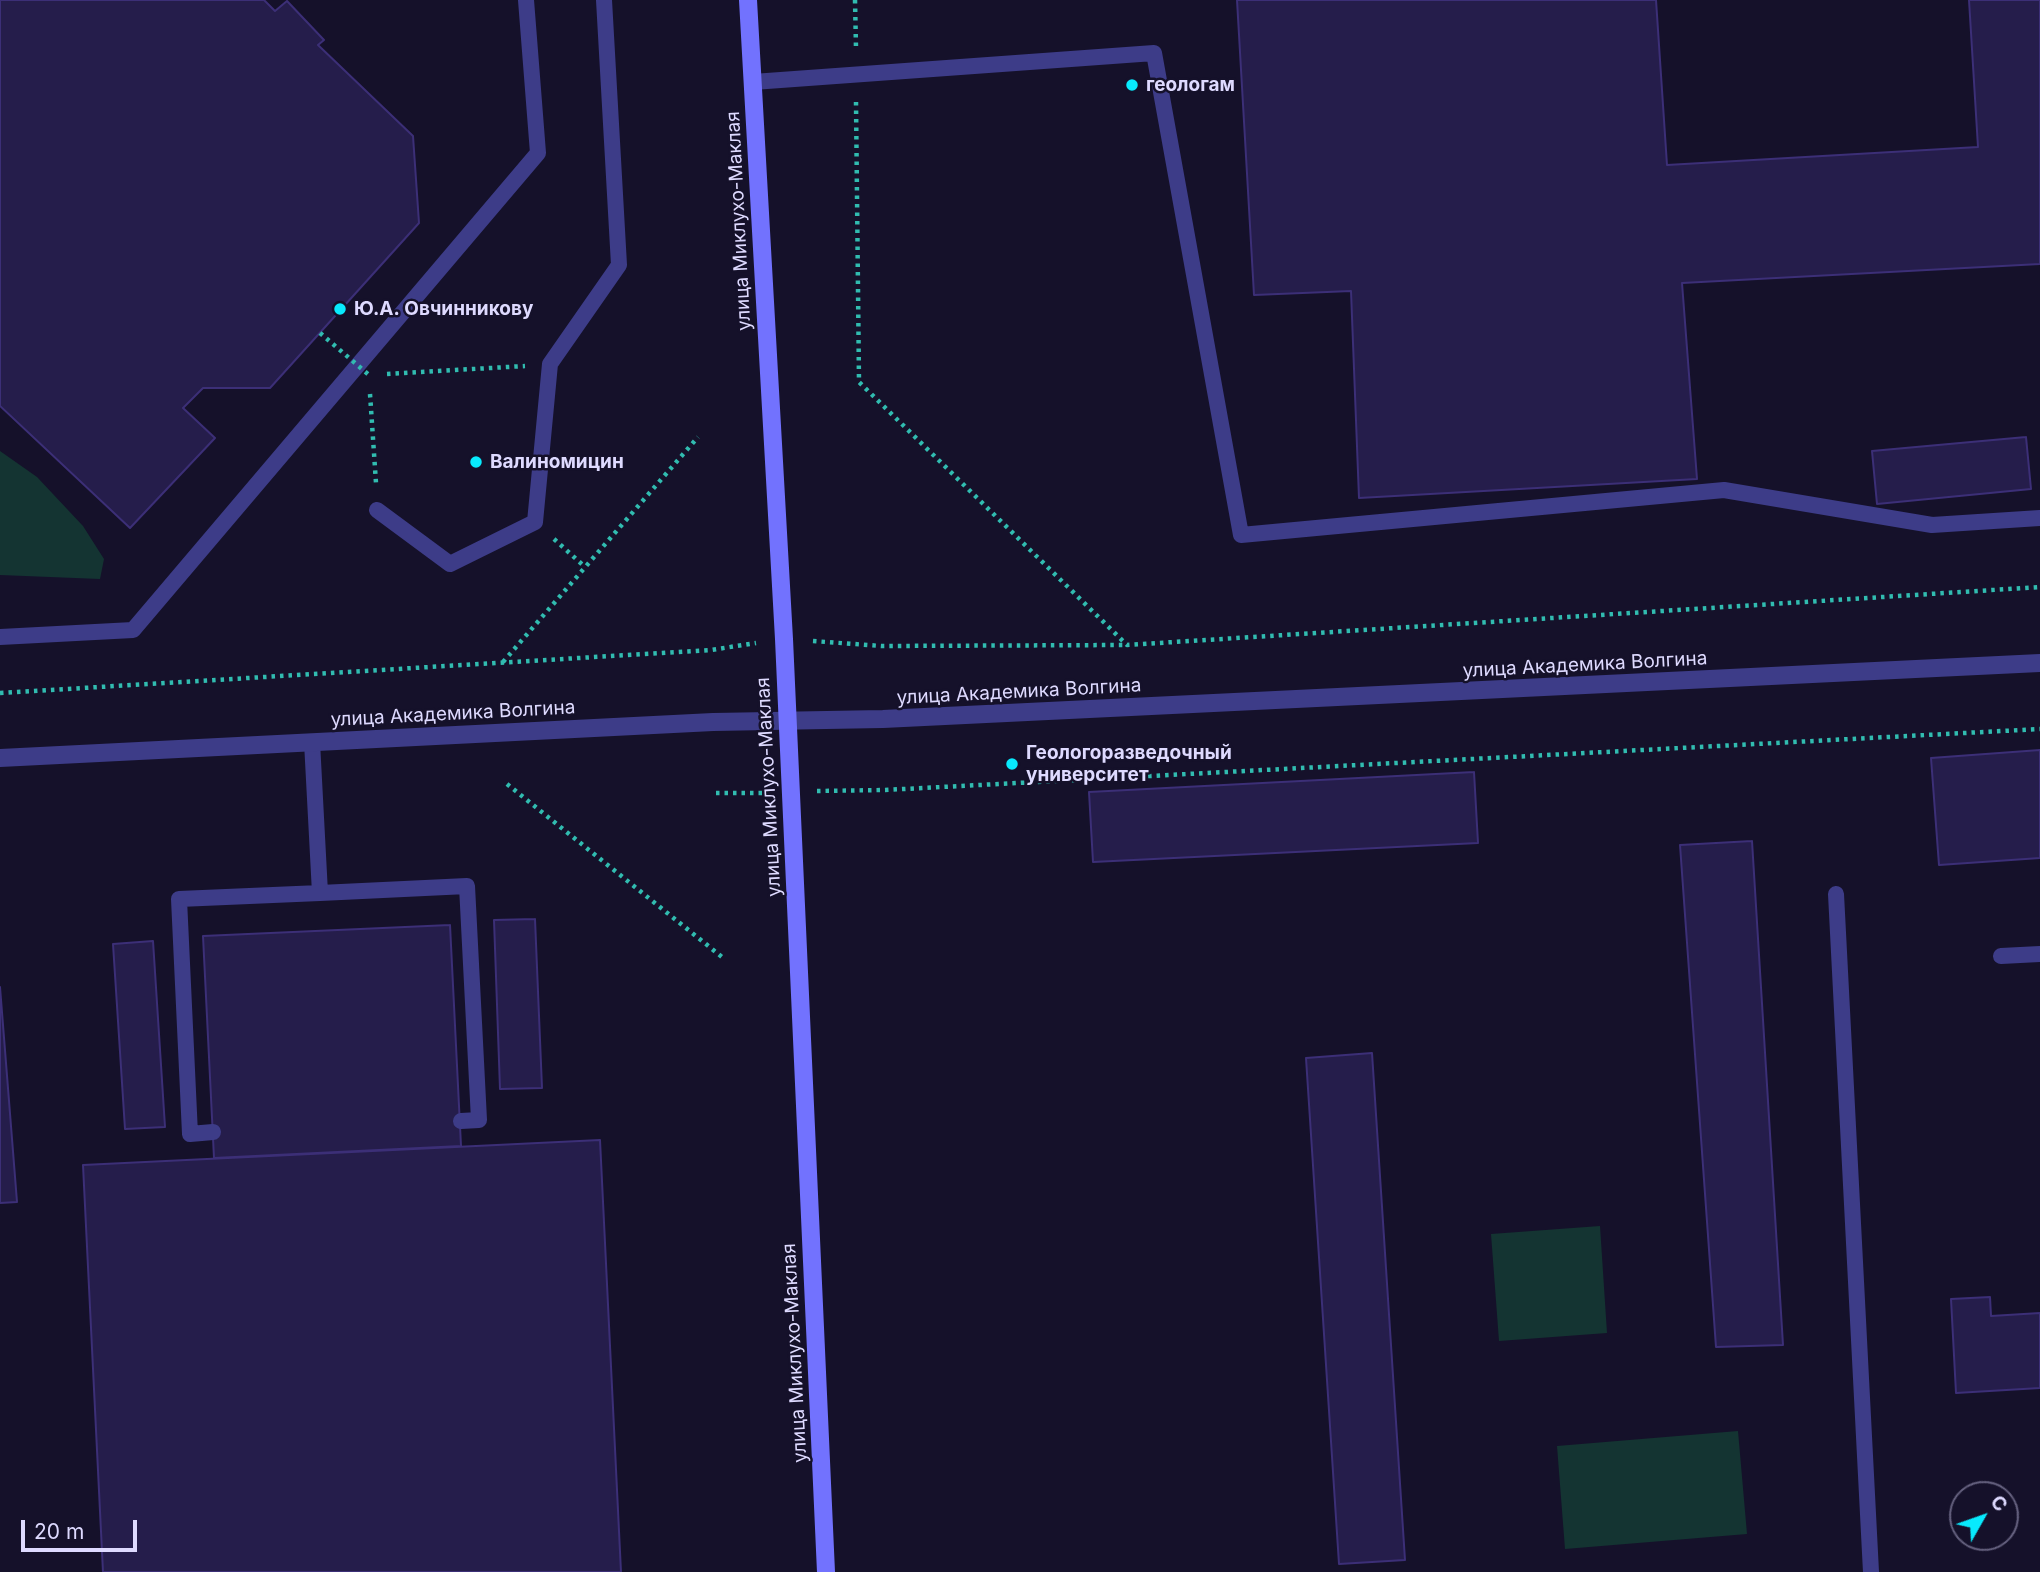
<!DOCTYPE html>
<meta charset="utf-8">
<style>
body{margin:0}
#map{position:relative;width:2040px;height:1572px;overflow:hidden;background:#15112a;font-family:Inter,sans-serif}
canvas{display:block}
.north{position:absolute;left:1949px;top:1481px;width:70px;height:70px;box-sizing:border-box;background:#15112a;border:2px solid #65617f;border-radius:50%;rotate:50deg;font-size:19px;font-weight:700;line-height:28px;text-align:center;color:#dedaff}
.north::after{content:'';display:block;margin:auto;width:24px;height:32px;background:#08eafd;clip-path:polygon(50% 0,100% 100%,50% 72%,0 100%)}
.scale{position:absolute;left:21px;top:1520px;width:116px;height:32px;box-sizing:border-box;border:4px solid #dedaff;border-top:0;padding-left:9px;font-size:21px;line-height:24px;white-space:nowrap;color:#dedaff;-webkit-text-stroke:5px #15112a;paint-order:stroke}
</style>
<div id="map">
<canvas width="2040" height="1572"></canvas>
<div class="north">С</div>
<div class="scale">20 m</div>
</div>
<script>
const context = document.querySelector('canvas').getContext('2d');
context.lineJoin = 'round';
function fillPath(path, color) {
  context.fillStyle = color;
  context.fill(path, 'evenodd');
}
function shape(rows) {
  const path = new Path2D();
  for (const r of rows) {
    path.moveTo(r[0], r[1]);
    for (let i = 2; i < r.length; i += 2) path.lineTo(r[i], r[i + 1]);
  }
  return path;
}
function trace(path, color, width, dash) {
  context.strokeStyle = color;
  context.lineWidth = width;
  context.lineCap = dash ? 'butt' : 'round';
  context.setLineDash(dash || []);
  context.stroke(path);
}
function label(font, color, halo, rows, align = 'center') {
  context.font = font + ' Inter,sans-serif';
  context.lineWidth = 5;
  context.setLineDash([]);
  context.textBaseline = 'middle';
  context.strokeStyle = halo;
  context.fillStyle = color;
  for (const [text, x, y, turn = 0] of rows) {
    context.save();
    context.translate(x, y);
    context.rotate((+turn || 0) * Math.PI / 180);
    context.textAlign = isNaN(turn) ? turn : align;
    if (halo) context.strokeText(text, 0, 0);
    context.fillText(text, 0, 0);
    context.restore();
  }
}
const green = shape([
 [0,451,37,477,83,526,104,559,100,579,0,575],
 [1600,1226,1607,1333,1499,1341,1491,1234],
 [1738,1431,1747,1534,1565,1549,1557,1446]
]);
const building = shape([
 [0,0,264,0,275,11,287,1,324,40,318,45,413,136,419,223,270,388,203,388,183,408,215,438,130,528,0,406,0,0],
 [1237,0,1656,0,1667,165,1978,147,1969,0,2040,0,2040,264,1682,283,1697,479,1359,498,1351,291,1254,295,1237,0],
 [2026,437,2031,489,1877,504,1872,451,2026,437],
 [2040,750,2040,858,1939,865,1931,758,2040,750],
 [1474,772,1478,843,1093,862,1089,792,1474,772],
 [1752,841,1783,1345,1716,1347,1680,845,1752,841],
 [535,919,542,1088,500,1089,494,920,535,919],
 [450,925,461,1146,214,1158,203,936,450,925],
 [153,941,165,1127,125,1129,113,944,153,941],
 [0,987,17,1202,0,1203,0,987],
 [1372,1053,1405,1560,1339,1564,1306,1058,1372,1053],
 [600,1140,621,1572,103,1572,83,1165,600,1140],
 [1990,1297,1991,1316,2040,1313,2040,1388,1956,1393,1951,1299,1990,1297]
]);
const path = shape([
 [855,0,856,48],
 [856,102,859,382,1127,645,2040,587],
 [387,374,525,366],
 [370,394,376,483],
 [554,539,585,567],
 [813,641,881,646,1126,645],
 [503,662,698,437],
 [0,693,711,650,756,643],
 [507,784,722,957],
 [817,791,885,790,2040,729],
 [716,793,763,793]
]);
const service = shape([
 [753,82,1154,53,1241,535,1724,490,1932,525,2040,518],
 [377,510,450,564,535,522,550,364,619,265,604,0],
 [0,637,133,630,538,153,526,0],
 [320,893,467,886,479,1120,461,1121],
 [1836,894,1871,1572],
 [2001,956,2040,954],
 [213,1132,190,1134,179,899,320,893,312,742]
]);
const tertiary = shape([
 [0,758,713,722,883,719,2040,663]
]);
const secondary = shape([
 [748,0,784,639,826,1572]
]);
const pathBridge = shape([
 [320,333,369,375]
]);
const markers = [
 [1132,85,7,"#08eafd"],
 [340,309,7,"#08eafd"],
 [476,462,7,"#08eafd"],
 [1012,764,7,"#08eafd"]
];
const poiNames = [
 ["геологам",1146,85],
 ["Ю.А. Овчинникову",354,309],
 ["Валиномицин",490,462],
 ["Геологоразведочный",1026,753],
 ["университет",1026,775]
];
const streetNames = [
 ["улица Миклухо-Маклая",739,221,-93],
 ["улица Академика Волгина",1585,665,-3],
 ["улица Академика Волгина",1019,692,-3],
 ["улица Академика Волгина",453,714,-3],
 ["улица Миклухо-Маклая",769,787,-93],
 ["улица Миклухо-Маклая",795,1353,-93]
];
fillPath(green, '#143432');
fillPath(building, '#251d4b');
trace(building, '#3c2f77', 2);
trace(path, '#31bcb0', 4.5, [3.5, 5]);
trace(service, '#3d3c88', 16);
trace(tertiary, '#3d3c88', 18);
trace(secondary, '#7272fe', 18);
trace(pathBridge, '#31bcb0', 4.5, [3.5, 5]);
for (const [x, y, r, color] of markers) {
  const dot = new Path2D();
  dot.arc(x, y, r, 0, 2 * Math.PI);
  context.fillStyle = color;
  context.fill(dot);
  trace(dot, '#15112a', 2.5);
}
label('bold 19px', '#dedaff', '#15112a', poiNames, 'left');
label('19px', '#dedaff', '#15112a', streetNames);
</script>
